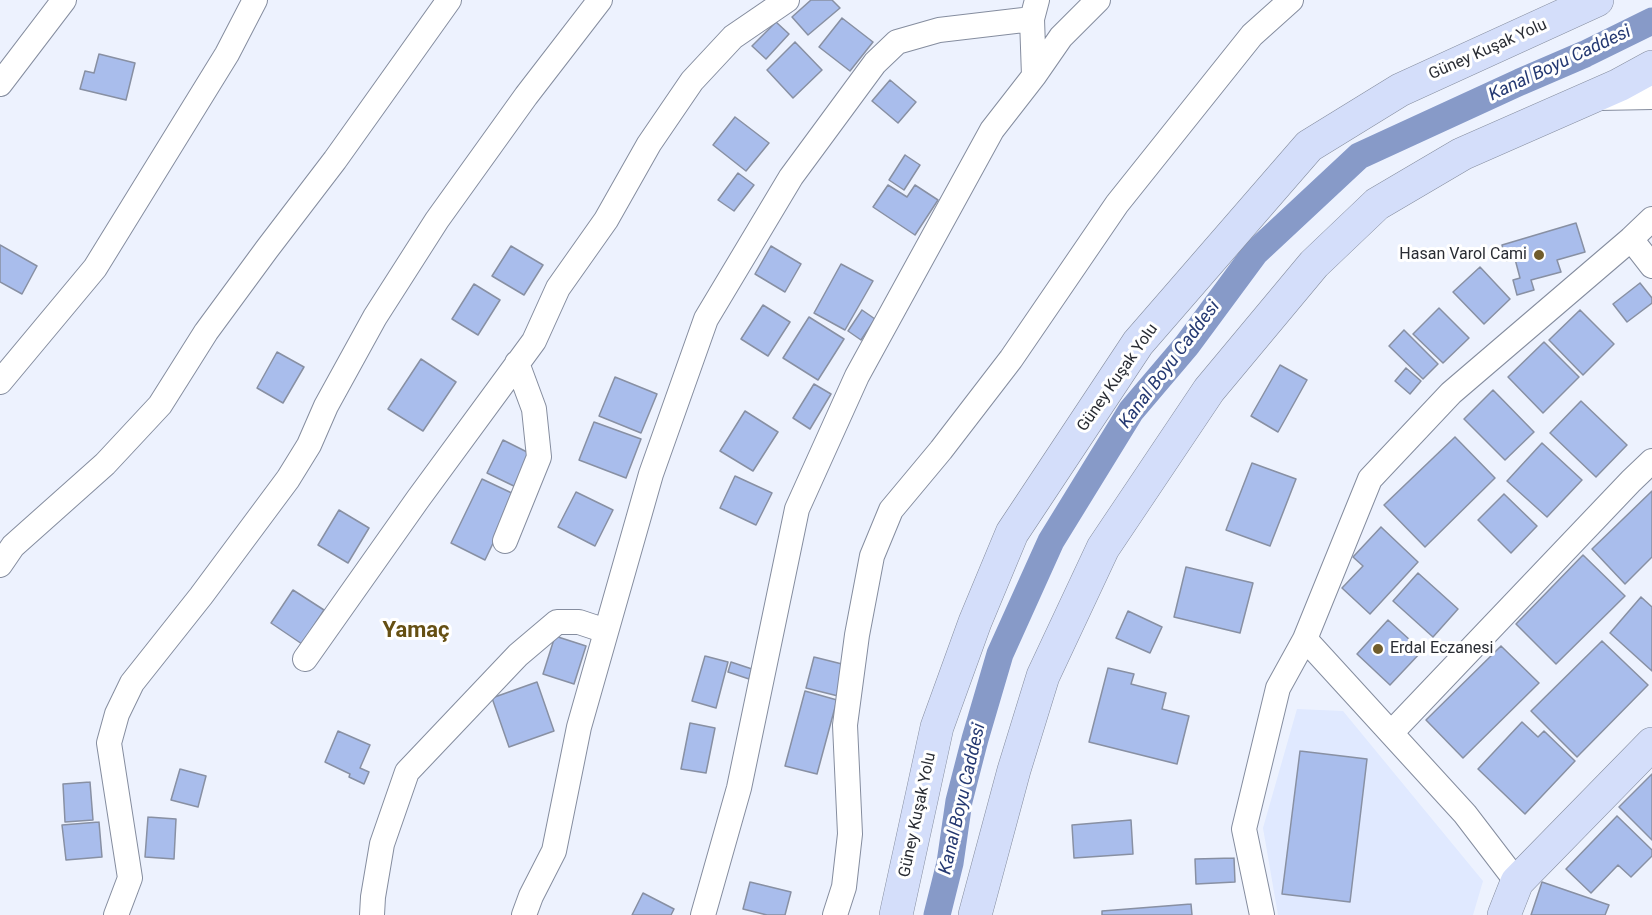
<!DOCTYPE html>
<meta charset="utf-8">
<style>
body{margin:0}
canvas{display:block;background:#edf2fe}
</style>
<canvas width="1652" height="915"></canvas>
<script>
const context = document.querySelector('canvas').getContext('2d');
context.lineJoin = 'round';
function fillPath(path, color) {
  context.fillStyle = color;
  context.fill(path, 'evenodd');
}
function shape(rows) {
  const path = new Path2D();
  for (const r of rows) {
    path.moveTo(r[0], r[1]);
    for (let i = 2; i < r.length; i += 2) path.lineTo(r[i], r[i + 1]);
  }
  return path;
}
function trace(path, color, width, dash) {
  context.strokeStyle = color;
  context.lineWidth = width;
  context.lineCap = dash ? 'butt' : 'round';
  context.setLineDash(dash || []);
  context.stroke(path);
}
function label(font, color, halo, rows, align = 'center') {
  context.font = font + ' Roboto,sans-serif';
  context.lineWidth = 6;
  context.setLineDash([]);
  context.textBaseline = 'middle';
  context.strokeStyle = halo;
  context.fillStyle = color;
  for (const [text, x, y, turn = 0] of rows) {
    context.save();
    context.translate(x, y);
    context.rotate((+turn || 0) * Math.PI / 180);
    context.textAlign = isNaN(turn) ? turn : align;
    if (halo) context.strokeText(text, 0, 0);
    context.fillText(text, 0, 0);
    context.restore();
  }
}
const built = shape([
 [1297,709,1343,711,1483,881,1473,915,1278,915,1263,828]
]);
const canal = shape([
 [937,915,950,863,959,801,975,739,1000,654,1051,541,1131,411,1187,345,1255,253,1359,156,1520,82,1585,54,1652,21]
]);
const building = shape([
 [811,0,832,0,840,8,808,35,792,17,811,0],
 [842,18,873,42,850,71,819,47,842,18],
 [776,22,789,34,766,59,752,46,776,22],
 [795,42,822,70,793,98,767,70,795,42],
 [99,54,135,63,126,100,80,89,85,71,94,73,99,54],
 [890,80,916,102,898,123,872,101,890,80],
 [735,117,769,143,746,171,713,145,735,117],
 [905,155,920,165,904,190,889,180,905,155],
 [738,173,754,185,734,211,718,200,738,173],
 [888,185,907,197,915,185,938,200,915,235,873,207,888,185],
 [1576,223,1585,252,1557,260,1561,272,1531,280,1534,290,1517,295,1513,280,1520,278,1515,259,1506,261,1502,245,1576,223],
 [0,245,37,266,22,294,0,282,0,245],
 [511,246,543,265,524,295,492,276,511,246],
 [771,246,801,264,785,292,755,274,771,246],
 [841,264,873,281,845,330,814,313,841,264],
 [1480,267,1510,299,1484,324,1453,292,1480,267],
 [1640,283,1652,298,1652,303,1627,322,1613,304,1640,283],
 [474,284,500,300,478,335,452,319,474,284],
 [763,305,790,322,768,356,741,339,763,305],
 [1439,308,1469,338,1443,363,1413,334,1439,308],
 [862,310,875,319,861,340,848,331,862,310],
 [1580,310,1614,344,1583,375,1549,340,1580,310],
 [809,317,844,339,818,380,783,358,809,317],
 [1404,330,1438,364,1423,379,1389,346,1404,330],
 [1544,342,1579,377,1543,413,1508,377,1544,342],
 [277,352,304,367,283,403,257,388,277,352],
 [421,359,456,382,423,431,388,409,421,359],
 [1280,365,1307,380,1278,432,1251,416,1280,365],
 [1406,368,1421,381,1410,394,1395,381,1406,368],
 [615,377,657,394,641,433,599,416,615,377],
 [814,384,831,394,810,429,793,418,814,384],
 [1493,390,1534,432,1505,460,1464,419,1493,390],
 [1581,401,1627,445,1596,477,1550,433,1581,401],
 [745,411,778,432,753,471,720,451,745,411],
 [594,422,641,439,626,478,579,460,594,422],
 [1455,437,1495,478,1425,547,1384,505,1455,437],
 [503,440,535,456,520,489,487,473,503,440],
 [1542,443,1582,480,1547,517,1507,481,1542,443],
 [1252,463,1296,479,1270,546,1226,530,1252,463],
 [735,476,772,493,756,525,720,508,735,476],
 [482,479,516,495,485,560,451,543,482,479],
 [1652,491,1652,557,1625,584,1592,549,1652,491],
 [576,492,613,510,595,546,558,527,576,492],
 [1504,494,1537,526,1511,553,1478,520,1504,494],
 [339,510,369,528,348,563,318,545,339,510],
 [1381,527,1418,562,1370,614,1342,588,1363,566,1353,557,1381,527],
 [1583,555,1625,596,1556,664,1516,624,1583,555],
 [1186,567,1253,583,1240,633,1174,617,1186,567],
 [1418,573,1458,609,1433,637,1393,601,1418,573],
 [293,590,324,610,302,644,271,623,293,590],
 [1641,597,1652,607,1652,671,1610,633,1641,597],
 [1128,611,1162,627,1150,653,1116,638,1128,611],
 [1388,620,1422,651,1390,685,1357,654,1388,620],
 [555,636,586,646,574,684,543,674,555,636],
 [1602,641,1648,685,1577,757,1531,711,1602,641],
 [1501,646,1539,683,1463,758,1426,720,1501,646],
 [705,656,728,662,716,708,692,701,705,656],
 [814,657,846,665,838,696,806,688,814,657],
 [731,662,752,669,749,679,728,672,731,662],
 [1108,668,1134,674,1131,684,1166,693,1162,709,1189,716,1177,764,1089,742,1108,668],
 [537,682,554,731,509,747,492,698,537,682],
 [805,691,837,700,817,774,785,766,805,691],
 [1522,722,1538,737,1544,731,1575,761,1525,814,1478,769,1522,722],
 [690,723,715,728,706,773,681,769,690,723],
 [338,731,370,745,360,768,369,772,364,784,349,777,350,774,325,762,338,731],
 [1300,751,1367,759,1350,902,1282,894,1300,751],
 [180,769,206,776,198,807,171,800,180,769],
 [1652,774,1652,840,1619,807,1652,774],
 [90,782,93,820,65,822,63,784,90,782],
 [1617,816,1652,850,1652,856,1631,877,1618,865,1591,893,1566,869,1617,816],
 [148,817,176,819,174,859,145,857,148,817],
 [1131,820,1133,854,1074,858,1072,825,1131,820],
 [99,822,102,857,66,860,62,825,99,822],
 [1234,858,1235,882,1196,884,1195,859,1234,858],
 [750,882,791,892,785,915,767,915,743,909,750,882],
 [1542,882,1609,905,1605,915,1531,915,1542,882],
 [643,893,674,909,671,915,632,915,643,893],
 [1191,904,1192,915,1102,915,1102,911,1191,904]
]);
const street = shape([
 [1034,76,1032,19,1037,0],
 [0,84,64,0],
 [1599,98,1652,97],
 [1631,239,1652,266],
 [0,382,95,268,227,54,255,0],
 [505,541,539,457,534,409,517,363],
 [0,565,13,546,105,464,160,405,206,332,267,249,335,160,449,0],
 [305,659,418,499,534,341,558,288,606,220,649,144,692,81,733,37,787,0],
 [1391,733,1631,481,1652,461],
 [1517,882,1465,814,1305,639,1370,479,1451,393,1631,239,1652,219],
 [116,915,130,878,109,743,117,714,132,683,201,596,288,479,309,445,326,406,375,317,437,220,526,96,600,0],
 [372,915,373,897,382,844,407,772,518,655,557,622,579,622,606,631],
 [524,915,531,896,554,851,579,727,651,474,706,319,791,177,875,63,897,42,939,30,1032,19],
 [703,915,739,788,797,509,857,376,992,130,1034,76,1061,37,1098,0],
 [835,915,844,887,850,834,845,725,857,635,872,556,891,510,941,450,1011,359,1117,204,1252,35,1291,0],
 [1262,915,1244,829,1278,688,1305,639]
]);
const secondary = shape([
 [896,915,937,727,975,622,1012,533,1138,343,1309,146,1400,90,1597,0],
 [975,915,1014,770,1043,676,1103,548,1209,390,1314,264,1377,204,1462,154,1619,85,1652,67],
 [1504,915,1517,882,1652,744]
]);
const markers = [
 [1539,255,6,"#715d2c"],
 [1378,649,6,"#715d2c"]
];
const streetNames = [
 ["Güney Kuşak Yolu",1488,50,-24],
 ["Güney Kuşak Yolu",1118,378,-55],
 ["Güney Kuşak Yolu",918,815,-78]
];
const poiNames = [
 ["Hasan Varol Cami",1527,255],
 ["Erdal Eczanesi",1390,649,"left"]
];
const waterNames = [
 ["Kanal Boyu Caddesi",1560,64,-25],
 ["Kanal Boyu Caddesi",1170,365,-53],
 ["Kanal Boyu Caddesi",963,799,-77]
];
const districtNames = [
 ["Yamaç",416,631]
];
fillPath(built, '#e0e9ff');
trace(canal, '#879ac8', 27);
fillPath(building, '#a9bdec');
trace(building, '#8890a3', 1.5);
trace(street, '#858d9f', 26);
trace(secondary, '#858d9f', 34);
trace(street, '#fff', 24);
trace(secondary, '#d4defa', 33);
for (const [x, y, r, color] of markers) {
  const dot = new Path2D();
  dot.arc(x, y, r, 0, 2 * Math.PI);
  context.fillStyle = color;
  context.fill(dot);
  trace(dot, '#fff', 2);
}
label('16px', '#292c33', '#fff', streetNames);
label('16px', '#292c33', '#fff', poiNames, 'right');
label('italic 18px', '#253972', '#fff', waterNames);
label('bold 22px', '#654f13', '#fff', districtNames);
</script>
